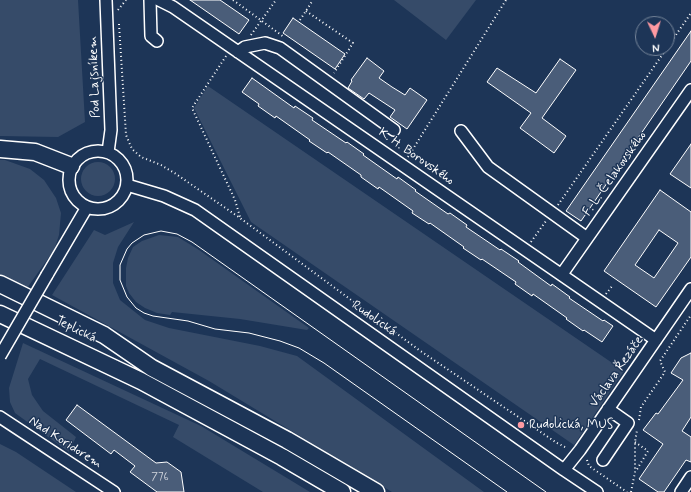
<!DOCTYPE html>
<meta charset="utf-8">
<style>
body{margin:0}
#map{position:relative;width:691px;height:492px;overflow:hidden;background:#1d3557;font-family:Mynerve,sans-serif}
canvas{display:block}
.north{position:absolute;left:635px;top:16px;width:40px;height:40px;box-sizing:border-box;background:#1d3557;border:1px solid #77869a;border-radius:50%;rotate:176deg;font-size:11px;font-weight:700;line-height:16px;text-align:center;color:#fff}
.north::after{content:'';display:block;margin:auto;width:14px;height:18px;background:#ff9aa2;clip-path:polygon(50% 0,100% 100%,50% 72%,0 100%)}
</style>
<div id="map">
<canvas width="691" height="492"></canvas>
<div class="north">N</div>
</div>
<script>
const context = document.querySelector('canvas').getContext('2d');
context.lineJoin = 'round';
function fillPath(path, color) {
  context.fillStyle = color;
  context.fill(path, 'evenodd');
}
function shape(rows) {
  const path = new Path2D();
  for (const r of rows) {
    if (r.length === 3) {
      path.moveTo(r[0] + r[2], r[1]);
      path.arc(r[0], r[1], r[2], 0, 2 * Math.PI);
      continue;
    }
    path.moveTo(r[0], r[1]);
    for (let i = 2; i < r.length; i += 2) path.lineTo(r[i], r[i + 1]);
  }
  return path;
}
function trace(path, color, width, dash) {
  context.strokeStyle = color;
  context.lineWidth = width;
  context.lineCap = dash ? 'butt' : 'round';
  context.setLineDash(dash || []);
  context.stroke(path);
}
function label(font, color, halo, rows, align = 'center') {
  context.font = font + ' Mynerve,sans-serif';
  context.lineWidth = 3;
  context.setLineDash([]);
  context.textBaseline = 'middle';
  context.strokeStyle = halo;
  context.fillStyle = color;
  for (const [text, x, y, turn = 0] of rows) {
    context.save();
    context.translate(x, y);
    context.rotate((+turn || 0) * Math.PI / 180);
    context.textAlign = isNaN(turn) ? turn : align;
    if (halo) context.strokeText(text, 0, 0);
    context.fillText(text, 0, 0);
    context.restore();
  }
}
const green = shape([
 [0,0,78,0,85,122,58,137,0,136],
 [394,0,476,0,446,40],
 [208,86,624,371,574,445,251,222,194,108],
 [0,160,5,160,30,169,44,180,56,198,61,213,59,235,54,250,25,291,0,279],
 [98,179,17],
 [134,222,118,247,113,263,113,283,120,300,145,320,169,328,260,346,297,356,484,492,392,492,209,381,52,295,94,230,105,235],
 [159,235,178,237,199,250,309,328,307,330,240,319,172,312,170,315,157,313,145,308,136,302,129,293,126,286,126,268,128,258,133,247,142,241],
 [23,343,201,426,310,492,263,492,173,437,179,425,40,359,28,379,32,395,43,411,76,437,69,452,15,413,10,402,9,388],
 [0,444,16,452,76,492,0,492]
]);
const building = shape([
 [190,0,220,0,249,20,239,34,190,0],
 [293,18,345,54,335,69,283,33,293,18],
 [691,31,691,61,581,221,566,211,691,31],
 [367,58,384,71,379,78,392,87,405,95,410,88,427,100,407,129,390,117,395,110,369,93,364,99,348,88,352,81,351,80,367,58],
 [560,59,576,70,542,118,566,136,554,153,520,128,531,113,487,82,497,68,536,93,560,59],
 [252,78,294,108,295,106,313,118,312,120,346,143,347,142,364,154,363,155,397,179,398,177,416,190,415,191,448,214,450,213,467,225,466,227,500,250,501,249,519,261,518,262,551,286,552,284,570,297,569,298,603,321,604,320,613,326,602,342,584,330,583,331,566,319,567,318,533,294,532,296,515,284,516,282,482,259,481,260,463,248,464,247,430,223,429,224,412,213,413,211,379,187,378,189,361,177,361,175,328,152,327,153,309,141,310,140,276,116,275,118,258,106,259,104,242,92,252,78],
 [691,144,691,188,670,174,691,144],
 [660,190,691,212,691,257,656,307,604,271,660,190],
 [659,230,678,243,654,278,635,265,659,230],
 [691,353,691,417,682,431,691,437,691,462,686,460,664,492,658,492,639,479,663,444,643,430,656,413,658,414,683,380,671,373,681,358,691,353],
 [77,405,156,463,167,462,181,472,184,492,157,492,130,472,135,466,114,450,111,454,66,420,77,405]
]);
const path = shape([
 [233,0,284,37],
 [118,10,126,0],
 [306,11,353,43,334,73],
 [300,20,313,0],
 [119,24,126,135,132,149,141,157,161,165,176,174,240,218,419,350,557,443,567,448],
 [251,35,276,0],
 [667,48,691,13],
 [226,56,192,108,235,200,240,217],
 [408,157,506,0],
 [558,205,667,48],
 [531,242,546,221],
 [606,294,613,285],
 [639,420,641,407,665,372,660,361,691,315],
 [635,442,648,451,636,471],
 [587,460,589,466,627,492],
 [631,492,635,472,635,442,637,430]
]);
const minor = shape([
 [106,0,111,130,108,152],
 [150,0,151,36,157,41],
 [159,0,173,7,656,340],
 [238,52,245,47,265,43,280,48,394,130],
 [461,131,488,167,587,238],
 [98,180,29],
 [127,185,164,196,195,210,564,470,597,492],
 [562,274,691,90],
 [47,275,87,207],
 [0,417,114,492],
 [603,460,628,423,608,409],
 [564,470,580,450,691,289],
 [681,492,691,477]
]);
const highway = shape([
 [0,149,35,152,71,166],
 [0,284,104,335,152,368,287,440,376,492],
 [0,314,141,381,282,457,342,492]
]);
const tram = shape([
 [507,492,324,363,299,348,280,341,249,333,215,329,188,321,153,316,144,313,136,308,127,297,120,280,120,265,127,249,132,243,144,235,161,231,177,234,192,242,546,492]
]);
const minorBridge = shape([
 [0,356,47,275]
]);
const markers = [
 [521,425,4,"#ff9aa2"]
];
const numberNames = [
 ["776",160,478]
];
const streetNames = [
 ["Pod Lajsníkem",95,77,-92],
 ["K. H. Borovského",416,157,35],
 ["F. L. Čelakovského",615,174,-55],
 ["Rudolická",374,319,35],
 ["Teplická",76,330,26],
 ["Václava Řezáče",617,372,-55],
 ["Nad Koridorem",65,443,33]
];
const poiNames = [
 ["Rudolická, MUS",529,425]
];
fillPath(green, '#364b69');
fillPath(building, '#4a5d79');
trace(building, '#fff', 1);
trace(minor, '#fff', 14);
trace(highway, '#fff', 19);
trace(path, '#fff', 2, [1, 3]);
trace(minor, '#1d3557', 11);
trace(highway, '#1d3557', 16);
trace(tram, '#fff', 1);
trace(minorBridge, '#fff', 14, []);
trace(minorBridge, '#1d3557', 11);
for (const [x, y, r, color] of markers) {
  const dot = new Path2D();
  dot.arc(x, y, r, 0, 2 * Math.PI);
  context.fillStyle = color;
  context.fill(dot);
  trace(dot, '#1d3557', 1.5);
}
label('11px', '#d2d6de', null, numberNames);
label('13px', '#fff', '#1d3557', streetNames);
label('13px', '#fff', '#1d3557', poiNames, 'left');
</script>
